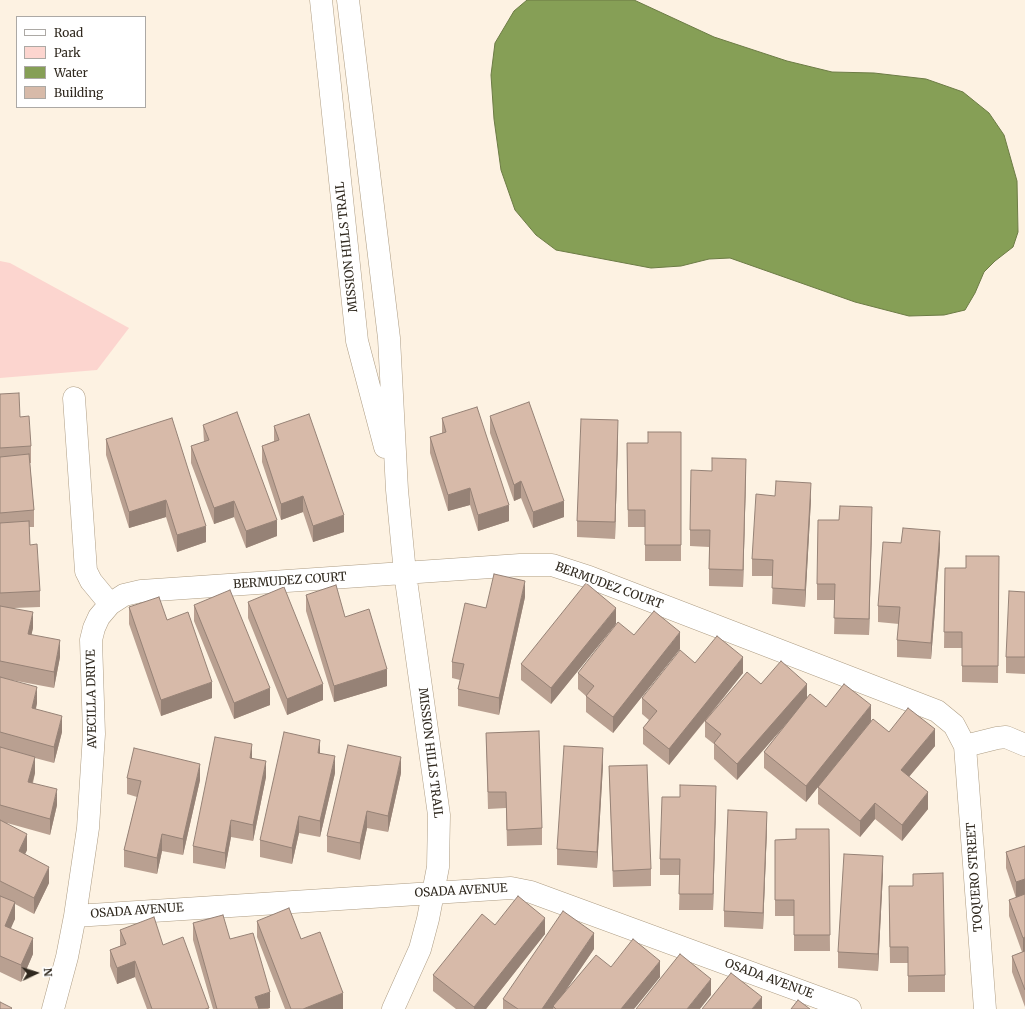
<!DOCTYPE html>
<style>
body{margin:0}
#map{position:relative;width:1025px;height:1009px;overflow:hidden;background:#fdf2e2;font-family:Merriweather,serif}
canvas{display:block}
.legend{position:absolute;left:16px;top:16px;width:130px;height:92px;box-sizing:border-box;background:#fff;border:1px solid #aca9a5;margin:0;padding:5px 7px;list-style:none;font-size:12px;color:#2f281e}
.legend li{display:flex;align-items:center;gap:8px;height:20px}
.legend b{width:20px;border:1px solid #aca9a5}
.north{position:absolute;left:16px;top:953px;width:40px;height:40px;-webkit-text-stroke:3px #fff;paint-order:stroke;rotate:86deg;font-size:11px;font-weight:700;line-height:16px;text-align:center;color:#2f281e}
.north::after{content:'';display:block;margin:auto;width:14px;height:18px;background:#2f281e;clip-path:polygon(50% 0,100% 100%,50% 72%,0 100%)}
</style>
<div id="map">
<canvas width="1025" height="1009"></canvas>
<ul class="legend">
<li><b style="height:5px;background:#fff"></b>Road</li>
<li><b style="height:11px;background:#fcd5cf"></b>Park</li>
<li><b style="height:11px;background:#869f56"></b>Water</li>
<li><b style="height:11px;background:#d7baa9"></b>Building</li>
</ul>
<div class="north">N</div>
</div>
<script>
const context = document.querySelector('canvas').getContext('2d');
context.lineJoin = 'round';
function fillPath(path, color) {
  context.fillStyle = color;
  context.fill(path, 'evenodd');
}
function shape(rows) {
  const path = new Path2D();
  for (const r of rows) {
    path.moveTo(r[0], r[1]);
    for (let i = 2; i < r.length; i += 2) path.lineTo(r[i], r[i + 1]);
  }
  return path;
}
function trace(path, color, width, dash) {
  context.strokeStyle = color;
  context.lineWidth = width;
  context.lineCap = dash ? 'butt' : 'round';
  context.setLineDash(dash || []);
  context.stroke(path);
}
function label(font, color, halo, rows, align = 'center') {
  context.font = font + ' Merriweather,serif';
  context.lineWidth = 4;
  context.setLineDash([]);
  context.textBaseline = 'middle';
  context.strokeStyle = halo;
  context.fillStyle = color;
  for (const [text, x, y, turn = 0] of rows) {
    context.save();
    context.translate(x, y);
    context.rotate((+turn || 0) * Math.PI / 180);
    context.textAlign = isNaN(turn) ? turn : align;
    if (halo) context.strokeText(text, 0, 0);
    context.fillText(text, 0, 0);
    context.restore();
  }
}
const green = shape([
 [0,261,10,263,129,328,97,370,0,378]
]);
const water = shape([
 [527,0,634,0,714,37,787,61,832,72,874,73,926,79,963,92,989,113,1004,135,1017,181,1018,232,1013,247,995,261,984,272,975,293,965,310,944,315,909,316,855,302,730,258,709,259,681,266,651,268,556,250,536,235,515,210,501,170,494,119,491,75,495,43,514,11,527,0]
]);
const street = shape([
 [321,0,357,341,385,447],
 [348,0,389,338,397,490,405,573,439,815,438,867,428,919,420,949,393,1009],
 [110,604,124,595,141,591,520,565,552,565,589,577,937,711,954,725,965,746,997,738,1006,737,1025,745],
 [965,746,985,1009],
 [75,916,511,888,531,892,850,1009],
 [53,1009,67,957,75,916,88,828,94,734,91,640,94,628,99,617,110,604,91,581,86,571,74,398]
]);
const wall = shape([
 [0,394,20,417,31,446,31,463,30,463,34,510,34,527,29,527,30,545,40,591,40,607,14,608,33,628,31,635,60,657,54,688,6,679,37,703,36,709,62,732,54,763,35,758,35,773,33,783,57,805,50,835,7,823,27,850,25,854,49,883,34,914,15,904,15,919,10,928,33,954,21,982,0,972],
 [490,416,564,517,533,528,521,498,514,501,490,433],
 [442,418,509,521,478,531,470,505,448,511,430,453,430,437,442,433],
 [203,425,277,536,246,548,234,517,214,524,191,463,191,446,204,442],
 [274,426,344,532,313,542,303,512,281,520,262,462,262,446,274,441],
 [648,432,681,432,681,561,645,561,645,527,628,527,627,443,648,443],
 [618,436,615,539,577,537,577,521],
 [106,439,206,542,177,552,166,517,129,528,106,455],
 [712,471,746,475,743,587,709,586,709,547,690,546,690,530],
 [811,499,805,607,772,604,773,576,752,576,752,559],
 [839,520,872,523,869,635,834,634,835,600,817,600,817,584],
 [940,548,931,659,897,657,897,640,899,624,878,622,878,606],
 [999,556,998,683,962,682,962,648,944,648,945,568,966,568],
 [1025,592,1025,674,1006,673,1006,657],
 [306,595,345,617,387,686,334,702,306,611],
 [525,597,499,715,458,706,458,689,460,680,452,678,452,662,486,608],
 [248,602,323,700,287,715,248,618],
 [194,605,270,705,234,719,194,621],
 [129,607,167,620,212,698,161,716,129,624],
 [616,624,551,704,521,680,521,664],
 [634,635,680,649,613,733,586,712,586,696,578,689,578,673],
 [695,663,743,673,707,719,761,684,807,698,826,707,871,721,889,732,935,746,909,777,928,809,902,841,875,819,860,837,818,804,818,787,806,802,764,768,764,752,788,722,737,780,714,759,714,744,705,737,705,721,669,765,643,744,643,728,649,720,642,714,642,698],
 [486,733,542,828,542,845,507,846,506,808,488,809],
 [320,753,335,773,320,837,299,833,292,864,260,857,260,840],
 [252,758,266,777,253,841,231,837,225,869,193,863,193,846],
 [603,765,597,868,557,865,557,849],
 [609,766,651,869,651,886,613,887],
 [401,773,388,832,367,828,360,860,327,852,327,836],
 [127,778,200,780,183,855,162,851,157,874,124,867,124,850,137,797,127,794],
 [680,797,716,802,713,910,679,910,680,875,660,875,660,859],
 [767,828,763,929,724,927,724,911],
 [829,829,830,951,794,951,794,916,775,916,775,840,796,839],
 [1025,846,1025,1007,1012,972,1012,956,1022,952,1009,916,1009,900,1016,898,1006,868,1006,852],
 [883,872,878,971,838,968,838,952],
 [889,903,945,975,945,992,908,992,908,963,890,963],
 [257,921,301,939,343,1009,285,1009,257,937],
 [193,923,230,939,270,1008,268,1009,213,1009,193,940],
 [495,925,545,934,486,1009,456,1009,433,991,433,975],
 [120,930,163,945,209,1009,147,1009,135,977,117,984,110,966,110,950,120,946],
 [594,949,565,991,611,967,660,977,634,1009,503,1009,503,999]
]);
const shadedWall = shape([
 [618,420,618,436,615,539,615,522],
 [746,459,746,475,743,587,743,570],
 [521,481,521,498,514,501,514,485],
 [811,483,811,499,805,607,805,590],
 [470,488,470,505,448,511,448,495],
 [303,496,303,512,281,520,281,504],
 [166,500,166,517,129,528,129,512],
 [234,501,234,517,214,524,214,508],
 [564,501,564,517,533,528,533,512],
 [509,505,509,521,478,531,478,515],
 [872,507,872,523,869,635,869,619],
 [344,515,344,532,313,542,313,526],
 [277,520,277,536,246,548,246,531],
 [206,526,206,542,177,552,177,535],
 [940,531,940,548,931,659,931,643],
 [525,581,525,597,499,715,499,698],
 [616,608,616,624,551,704,551,688],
 [33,612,33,628,28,651,28,634],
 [680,632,680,649,613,733,613,717],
 [60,640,60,657,54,688,54,672],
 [743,657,743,673,669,765,669,749],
 [387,669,387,686,334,702,334,686],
 [212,682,212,698,161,716,161,700],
 [323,684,323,700,287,715,287,699],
 [807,684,807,700,737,780,737,764],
 [37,687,37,703,32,724,32,708],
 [270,688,270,705,234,719,234,703],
 [871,705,871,721,806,802,806,786],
 [62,716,62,732,54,763,54,747],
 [935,729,935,746,901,786,901,770],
 [320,740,320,756,318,753],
 [252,744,252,761,250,758],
 [603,748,603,765,597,868,597,852],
 [335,756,335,773,320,837,320,821],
 [35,757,35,773,28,798,28,782],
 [401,757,401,773,388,832,388,816],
 [266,761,266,777,253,841,253,825],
 [200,764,200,780,183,855,183,839],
 [716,786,716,802,713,910,713,894],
 [57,789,57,805,50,835,50,819],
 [928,792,928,809,902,841,902,825],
 [875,803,875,819,860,837,860,821],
 [367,811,367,828,360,860,360,843],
 [767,812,767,828,763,929,763,913],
 [299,816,299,833,292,864,292,848],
 [231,820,231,837,225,869,225,853],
 [27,834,27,850,19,867,19,851],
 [162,834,162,851,157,874,157,858],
 [883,856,883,872,878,971,878,954],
 [49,867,49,883,34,914,34,898],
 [1025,879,1025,896,1016,899,1016,882],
 [15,902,15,919,5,942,5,926],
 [545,918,545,934,486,1009,474,1009,474,1007],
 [594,933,594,949,554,1008,553,1006,553,1009,542,1009],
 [1025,937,1025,953,1023,954,1023,938],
 [33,938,33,954,21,982,21,965],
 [135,961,135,977,117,984,117,968],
 [660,961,660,977,634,1009,621,1009],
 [711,979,711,995,700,1009,687,1009],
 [270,992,270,1008,255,1009,255,997],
 [343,993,343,1009,303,1009],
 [762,997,762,1009,752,1009]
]);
const building = shape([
 [19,393,20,417,29,416,31,446,0,448,0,394,19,393],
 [529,402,564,501,533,512,521,481,514,485,490,416,529,402],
 [477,407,509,505,478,515,470,488,448,495,430,437,446,432,442,418,477,407],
 [237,412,277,520,246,531,234,501,214,508,191,446,209,440,203,425,237,412],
 [309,414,344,515,313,526,303,496,281,504,262,446,279,440,274,426,309,414],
 [172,418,206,526,177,535,166,500,129,512,106,439,172,418],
 [581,419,618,420,615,522,577,521,581,419],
 [648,432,681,432,681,545,645,545,645,510,628,510,627,443,648,443,648,432],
 [29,454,34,510,0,513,0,457,29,454],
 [712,458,746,459,743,570,709,569,710,530,690,530,691,470,712,471,712,458],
 [776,481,811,483,805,590,772,588,773,560,752,559,756,494,775,496,776,481],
 [840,506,872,507,869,619,834,618,835,584,817,584,818,520,839,520,840,506],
 [29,521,30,545,37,544,40,591,0,593,0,523,29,521],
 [903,528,940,531,931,643,897,640,900,607,878,606,883,542,901,543,903,528],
 [966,556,999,556,998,666,962,666,962,632,944,632,945,568,966,568,966,556],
 [494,574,525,581,499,698,458,689,464,664,452,662,465,603,486,608,494,574],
 [586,583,616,608,551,688,521,664,586,583],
 [336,585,345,617,369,609,387,669,334,686,306,595,336,585],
 [284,587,323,684,287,699,248,602,284,587],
 [230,590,270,688,234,703,194,605,230,590],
 [1009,591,1025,592,1025,657,1006,657,1009,591],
 [159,597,167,620,188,612,212,682,161,700,129,607,159,597],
 [0,606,33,612,28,634,60,640,54,672,0,661,0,606],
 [654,611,680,632,613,717,586,696,594,686,578,673,618,622,634,635,654,611],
 [717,636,743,657,669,749,643,728,657,711,642,698,680,650,695,663,717,636],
 [781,661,807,684,737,764,714,743,721,734,705,721,747,672,761,684,781,661],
 [0,677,37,687,32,708,62,716,54,747,0,732,0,677],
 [844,684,871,705,806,786,764,752,810,694,826,707,844,684],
 [908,708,935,729,901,770,928,792,902,825,875,803,860,821,818,787,873,719,889,732,908,708],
 [539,731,542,828,507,830,506,792,488,792,486,733,539,731],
 [284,732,320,740,318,753,335,756,320,821,299,816,292,848,260,840,284,732],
 [215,737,252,744,250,758,266,761,253,825,231,820,225,853,193,846,215,737],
 [348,745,401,757,388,816,367,811,360,843,327,836,348,745],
 [564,746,603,748,597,852,557,849,564,746],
 [0,747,35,757,28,782,57,789,50,819,0,805,0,747],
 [134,748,200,764,183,839,162,834,157,858,124,850,141,781,127,778,134,748],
 [647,765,651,869,613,871,609,766,647,765],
 [680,785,716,786,713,894,679,894,680,859,660,859,662,797,680,797,680,785],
 [728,810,767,812,763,913,724,911,728,810],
 [0,820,27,834,19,851,49,867,34,898,0,881,0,820],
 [796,829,829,829,830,935,794,935,794,900,775,900,775,840,796,839,796,829],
 [1025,846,1025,879,1016,882,1006,852,1025,846],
 [844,854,883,856,878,954,838,952,844,854],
 [943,873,945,975,908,976,908,947,890,947,889,886,913,886,913,874,943,873],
 [1025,894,1025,937,1023,938,1009,900,1025,894],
 [0,896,15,902,5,926,33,938,21,965,0,956,0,896],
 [518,896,545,918,474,1007,433,975,482,914,495,925,518,896],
 [289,908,301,939,320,932,343,993,303,1009,291,1009,257,921,289,908],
 [563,911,594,933,542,1009,518,1009,503,999,563,911],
 [223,915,230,939,253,933,270,992,255,997,259,1009,217,1009,193,923,223,915],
 [154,917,163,945,183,937,209,1008,205,1009,152,1009,135,961,117,968,110,950,126,944,120,930,154,917],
 [633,939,660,961,621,1009,556,1009,553,1006,596,955,611,967,633,939],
 [1025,951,1025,990,1012,956,1025,951],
 [680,954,711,979,687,1009,636,1009,680,954],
 [731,973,762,997,752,1009,702,1009,731,973],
 [798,1000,810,1009,791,1009,798,1000],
 [0,1002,12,1008,11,1009,0,1009,0,1002]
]);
const streetNames = [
 ["MISSION HILLS TRAIL",347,247,-96],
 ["BERMUDEZ COURT",290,581,-4],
 ["BERMUDEZ COURT",609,586,20],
 ["AVECILLA DRIVE",92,699,-91],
 ["MISSION HILLS TRAIL",430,753,83],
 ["TOQUERO STREET",975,877,-94],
 ["OSADA AVENUE",461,891,-3],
 ["OSADA AVENUE",137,911,-4],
 ["OSADA AVENUE",769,979,20]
];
fillPath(green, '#fcd5cf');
fillPath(water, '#869f56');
trace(water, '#6c7b45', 1);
trace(street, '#ae9d84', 23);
trace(street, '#fff', 22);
fillPath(wall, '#b9a091');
fillPath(shadedWall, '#968276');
fillPath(building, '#d7baa9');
trace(building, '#968276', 1);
label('12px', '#2f281e', '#fff', streetNames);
</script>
